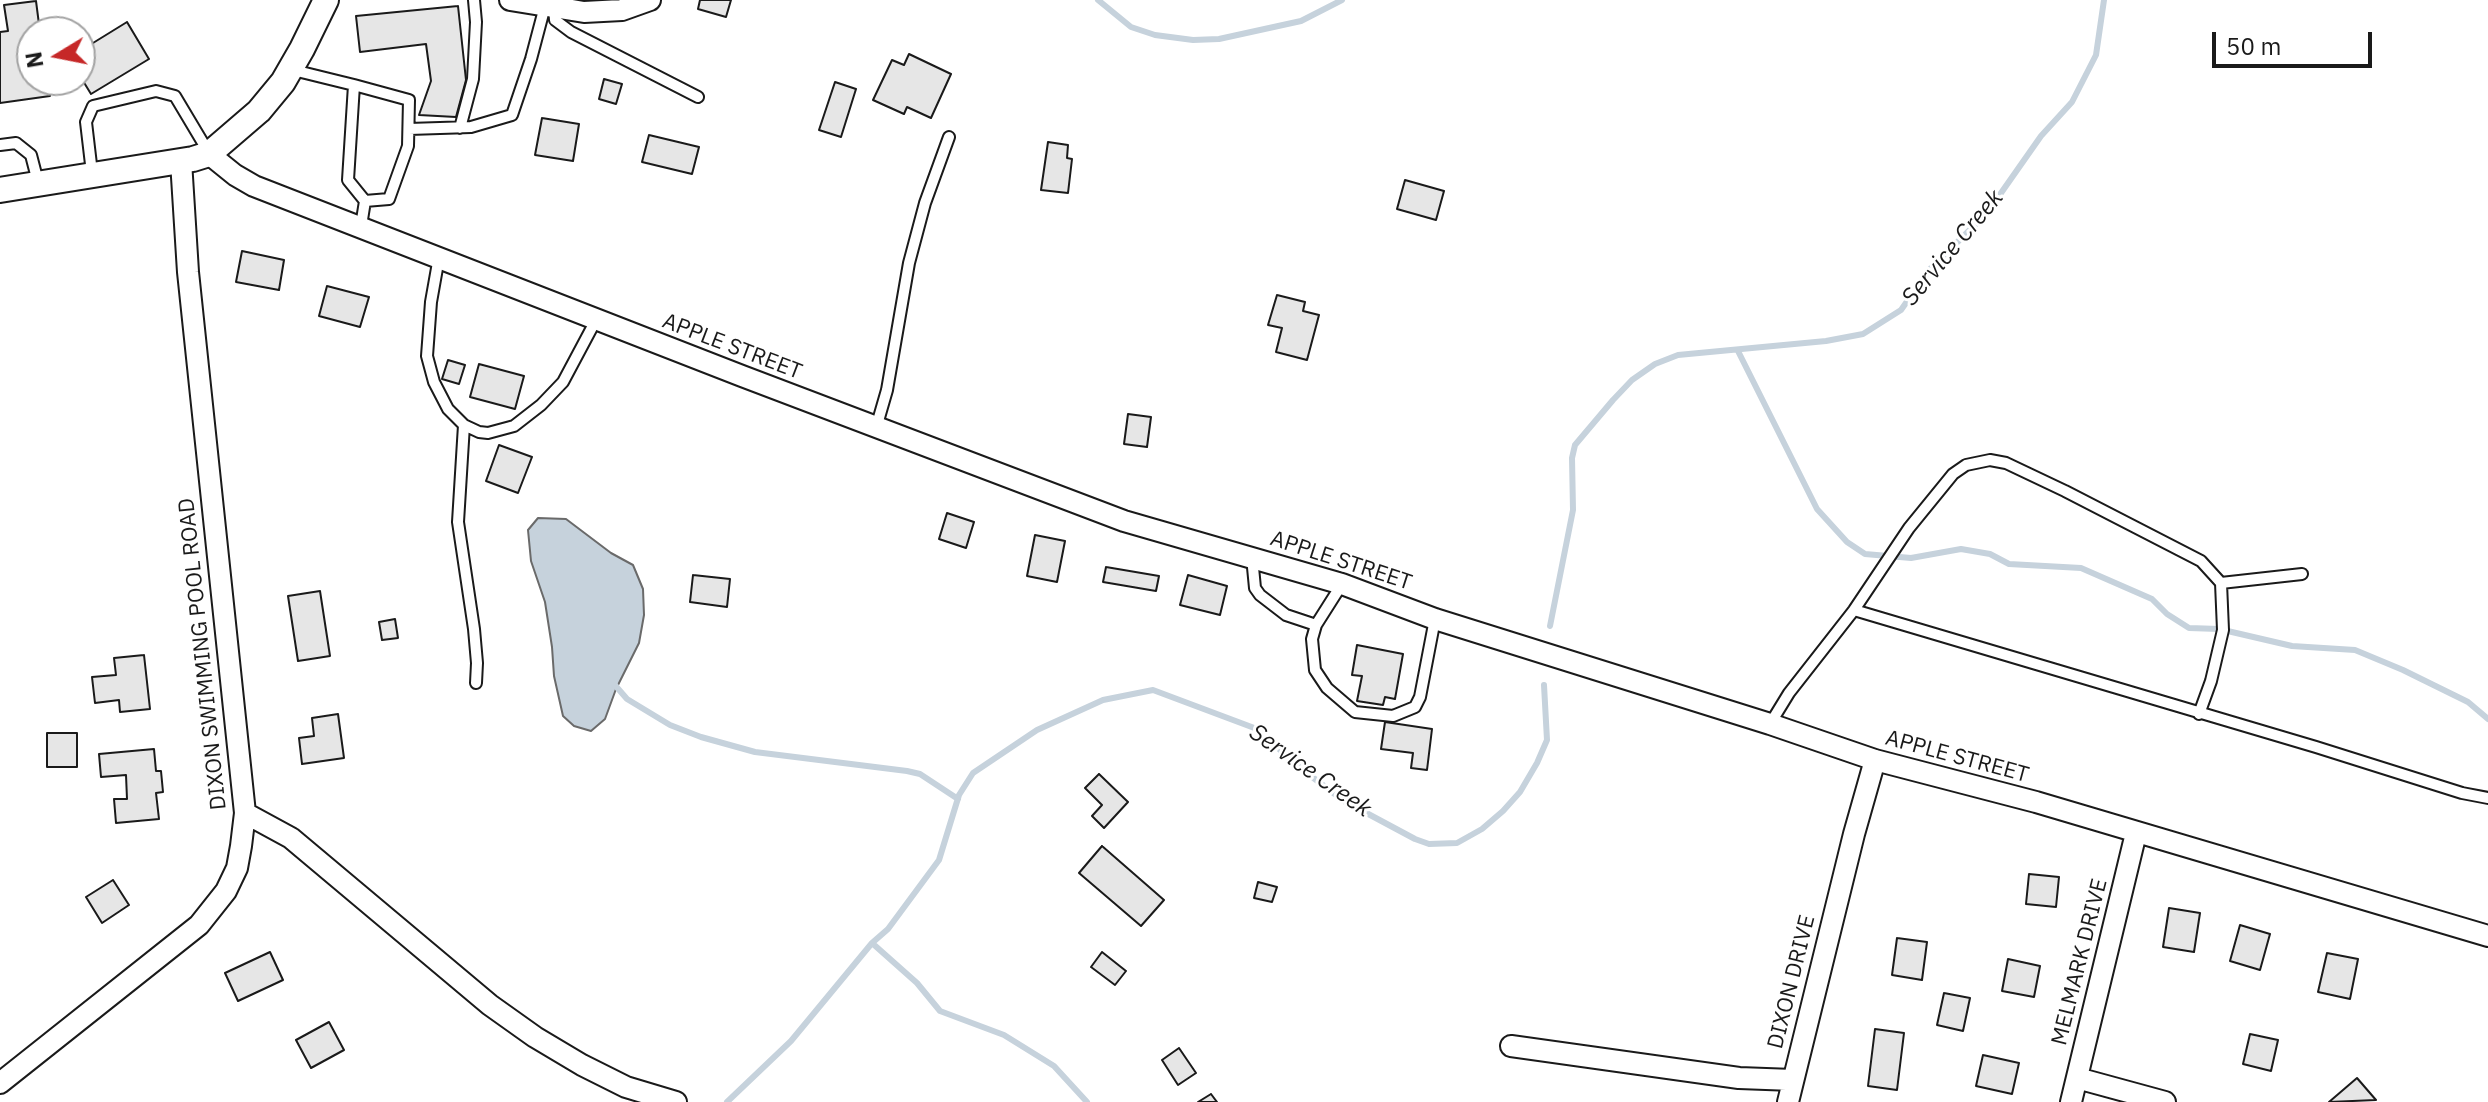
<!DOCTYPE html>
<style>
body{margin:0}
#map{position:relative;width:2488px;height:1102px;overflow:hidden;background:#fff;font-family:"IBM Plex Sans",sans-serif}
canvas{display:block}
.north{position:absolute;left:16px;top:16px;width:80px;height:80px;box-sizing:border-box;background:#fff;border:2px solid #a3a3a3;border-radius:50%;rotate:260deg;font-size:22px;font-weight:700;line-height:32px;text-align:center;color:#1a1a1a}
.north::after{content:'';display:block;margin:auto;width:28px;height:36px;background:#c62828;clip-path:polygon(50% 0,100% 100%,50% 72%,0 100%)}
.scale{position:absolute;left:2212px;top:32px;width:160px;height:36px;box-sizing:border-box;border:4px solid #1a1a1a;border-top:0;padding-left:10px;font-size:24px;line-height:28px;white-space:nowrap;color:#1a1a1a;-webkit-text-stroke:6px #fff;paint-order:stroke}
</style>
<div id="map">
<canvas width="2488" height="1102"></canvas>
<div class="north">N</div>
<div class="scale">50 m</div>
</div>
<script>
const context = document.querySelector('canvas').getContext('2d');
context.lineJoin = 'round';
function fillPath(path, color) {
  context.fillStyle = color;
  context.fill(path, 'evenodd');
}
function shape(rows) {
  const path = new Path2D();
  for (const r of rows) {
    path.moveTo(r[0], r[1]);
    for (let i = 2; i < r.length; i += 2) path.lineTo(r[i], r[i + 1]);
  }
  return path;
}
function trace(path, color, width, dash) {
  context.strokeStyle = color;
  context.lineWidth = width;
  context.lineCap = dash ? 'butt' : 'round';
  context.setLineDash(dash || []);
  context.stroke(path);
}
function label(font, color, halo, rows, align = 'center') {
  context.font = font + ' "IBM Plex Sans",sans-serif';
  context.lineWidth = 6;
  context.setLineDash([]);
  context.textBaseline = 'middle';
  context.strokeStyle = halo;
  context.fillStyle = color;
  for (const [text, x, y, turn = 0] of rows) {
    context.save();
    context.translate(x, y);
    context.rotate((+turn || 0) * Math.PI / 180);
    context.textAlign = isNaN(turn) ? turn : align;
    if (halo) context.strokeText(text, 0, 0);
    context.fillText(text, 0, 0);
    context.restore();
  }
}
const water = shape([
 [538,518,566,519,611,553,633,565,643,589,644,615,639,643,616,689,605,719,591,731,574,726,563,716,554,676,552,647,545,602,531,561,528,530,538,518]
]);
const stream = shape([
 [1098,0,1131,27,1155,35,1193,40,1219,39,1301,21,1342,0],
 [1738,351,1817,509,1847,542,1865,554,1911,558,1961,549,1990,554,2009,564,2081,568,2152,599,2167,614,2189,628,2219,629,2292,646,2355,650,2403,670,2468,702,2488,719],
 [1550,626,1573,510,1572,458,1575,445,1613,400,1632,380,1655,364,1678,355,1826,341,1863,334,1901,310,1929,270,1987,213,2041,136,2072,102,2096,55,2104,0],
 [614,684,627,699,670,725,701,737,755,752,907,771,920,774,958,799],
 [872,943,917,983,940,1011,1004,1035,1054,1066,1087,1102],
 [727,1102,791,1041,872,943,888,929,939,860,959,795,973,773,1037,730,1103,700,1153,690,1257,729,1299,767,1344,801,1415,839,1429,844,1457,843,1482,829,1503,811,1520,792,1537,763,1547,740,1544,685]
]);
const building = shape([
 [700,0,731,0,726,17,698,9,700,0],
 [36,1,40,32,32,32,32,80,47,80,50,96,0,103,0,32,8,31,4,5,36,1],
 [458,6,466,80,456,117,419,115,431,81,426,44,360,52,356,16,458,6],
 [127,22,149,59,91,94,80,76,80,51,127,22],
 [909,54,951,74,931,118,907,107,904,114,873,100,892,60,904,65,909,54],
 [604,79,622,84,616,104,599,99,604,79],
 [835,82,856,89,841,137,819,130,835,82],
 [542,118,579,124,573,161,535,155,542,118],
 [649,135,699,147,692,174,642,162,649,135],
 [1048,142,1068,145,1067,158,1072,159,1068,193,1041,190,1048,142],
 [1405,180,1444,191,1436,220,1397,209,1405,180],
 [242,251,284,260,279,290,236,282,242,251],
 [327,286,369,297,360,327,319,316,327,286],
 [1277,295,1305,302,1303,311,1319,315,1307,360,1276,352,1282,328,1268,325,1277,295],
 [448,360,465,365,459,384,442,379,448,360],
 [479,364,524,376,515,409,470,397,479,364],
 [1128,414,1151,417,1147,447,1124,444,1128,414],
 [499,445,532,457,518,493,486,481,499,445],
 [947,513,974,522,966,548,939,539,947,513],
 [1035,535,1065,541,1057,582,1027,576,1035,535],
 [1106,567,1159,576,1156,591,1103,582,1106,567],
 [693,575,730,579,727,607,690,602,693,575],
 [1188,575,1227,586,1220,615,1180,605,1188,575],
 [320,591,330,656,298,661,288,596,320,591],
 [395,619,398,638,382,640,379,622,395,619],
 [1357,645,1403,654,1395,699,1385,697,1383,705,1357,701,1362,676,1352,675,1357,645],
 [144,655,150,709,120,712,119,700,95,703,92,677,116,675,114,658,144,655],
 [338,714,344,758,302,764,299,738,314,736,312,718,338,714],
 [1385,722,1432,729,1427,770,1411,768,1413,753,1381,749,1385,722],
 [47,733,77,733,77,767,47,767,47,733],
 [154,749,156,771,161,771,163,792,156,793,159,819,116,823,114,799,127,799,126,775,101,777,99,754,154,749],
 [1099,774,1128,802,1104,828,1092,816,1102,805,1085,788,1099,774],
 [1102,846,1164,900,1141,926,1079,873,1102,846],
 [2029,874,2059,877,2056,907,2026,904,2029,874],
 [113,880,129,905,102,923,86,897,113,880],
 [1258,882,1277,887,1272,902,1254,898,1258,882],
 [2169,908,2200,913,2194,952,2163,947,2169,908],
 [2240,925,2270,934,2260,970,2230,961,2240,925],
 [1897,938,1927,942,1922,980,1892,975,1897,938],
 [270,952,283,980,238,1001,225,973,270,952],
 [1102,952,1126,971,1115,985,1091,967,1102,952],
 [2327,953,2358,959,2350,999,2318,992,2327,953],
 [2008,959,2040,966,2034,997,2002,991,2008,959],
 [1944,993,1970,998,1963,1031,1937,1025,1944,993],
 [329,1022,344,1050,311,1068,296,1040,329,1022],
 [1875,1029,1904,1033,1897,1090,1868,1086,1875,1029],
 [2250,1034,2278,1040,2271,1071,2243,1064,2250,1034],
 [1179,1048,1196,1073,1178,1085,1162,1060,1179,1048],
 [1983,1055,2019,1063,2012,1094,1976,1086,1983,1055],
 [2357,1078,2376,1100,2329,1102,2357,1078],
 [1211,1094,1217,1102,1198,1102,1211,1094]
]);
const service = shape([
 [554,7,555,20,571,32,698,97],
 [293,70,354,85,348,180,365,201,361,226],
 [354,85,409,100,408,146,389,199,365,201],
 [460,128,473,79,476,22,474,0],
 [409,129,471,127,512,115,531,59,545,6],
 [0,145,16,143,31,155,38,182],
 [92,173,86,122,93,106,156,91,175,96,209,153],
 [439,257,431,302,427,356,434,382,448,409,464,425,479,432,488,433,514,426,541,405,563,382,596,320],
 [464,425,458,522,474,629,477,663,476,683],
 [876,428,887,390,909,263,925,203,949,137],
 [1252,557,1255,588,1260,595,1286,615,1316,625],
 [2221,583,2302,574],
 [1342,584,1316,625,1312,639,1315,670,1327,688,1355,712,1393,716,1415,707,1420,697,1435,619],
 [1854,610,2316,747,2462,793,2488,798],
 [1770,724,1789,693,1854,610,1909,528,1953,474,1966,465,1990,460,2006,463,2065,491,2201,561,2221,583,2223,630,2211,681,2199,714]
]);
const minor = shape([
 [510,0,584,12,622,10,650,0],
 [209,154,235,175,254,186,742,376,1124,521,1342,584,1435,619,1770,724,1875,760,2036,802,2488,936],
 [245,813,291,838,490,1005,535,1037,582,1065,626,1087,676,1102],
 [1511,1046,1739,1078,1793,1080],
 [2077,1078,2165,1102],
 [0,1083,199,925,226,891,237,868,241,846,245,813,188,272,181,161],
 [1788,1102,1854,834,1875,760],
 [2071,1102,2136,833]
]);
const tertiary = shape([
 [0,190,193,159,209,154,259,111,283,82,302,49,326,0]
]);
const streetNames = [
 ["APPLE STREET",732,347,21],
 ["APPLE STREET",1341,561,18],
 ["DIXON SWIMMING POOL ROAD",203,654,-96],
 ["APPLE STREET",1957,757,15],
 ["MELMARK DRIVE",2080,962,-76],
 ["DIXON DRIVE",1792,982,-76]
];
const waterNames = [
 ["Service Creek",1953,248,-50],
 ["Service Creek",1310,771,35]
];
fillPath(water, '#c6d2dc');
trace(water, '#6a6a6a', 2);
trace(stream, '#c6d2dc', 6);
fillPath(building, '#e6e6e6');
trace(building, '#1a1a1a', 2);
trace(service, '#1a1a1a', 14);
trace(minor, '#1a1a1a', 24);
trace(tertiary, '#1a1a1a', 28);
trace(service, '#fff', 10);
trace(minor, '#fff', 20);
trace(tertiary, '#fff', 24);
label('22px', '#1a1a1a', '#fff', streetNames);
label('italic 24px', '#1a1a1a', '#fff', waterNames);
</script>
